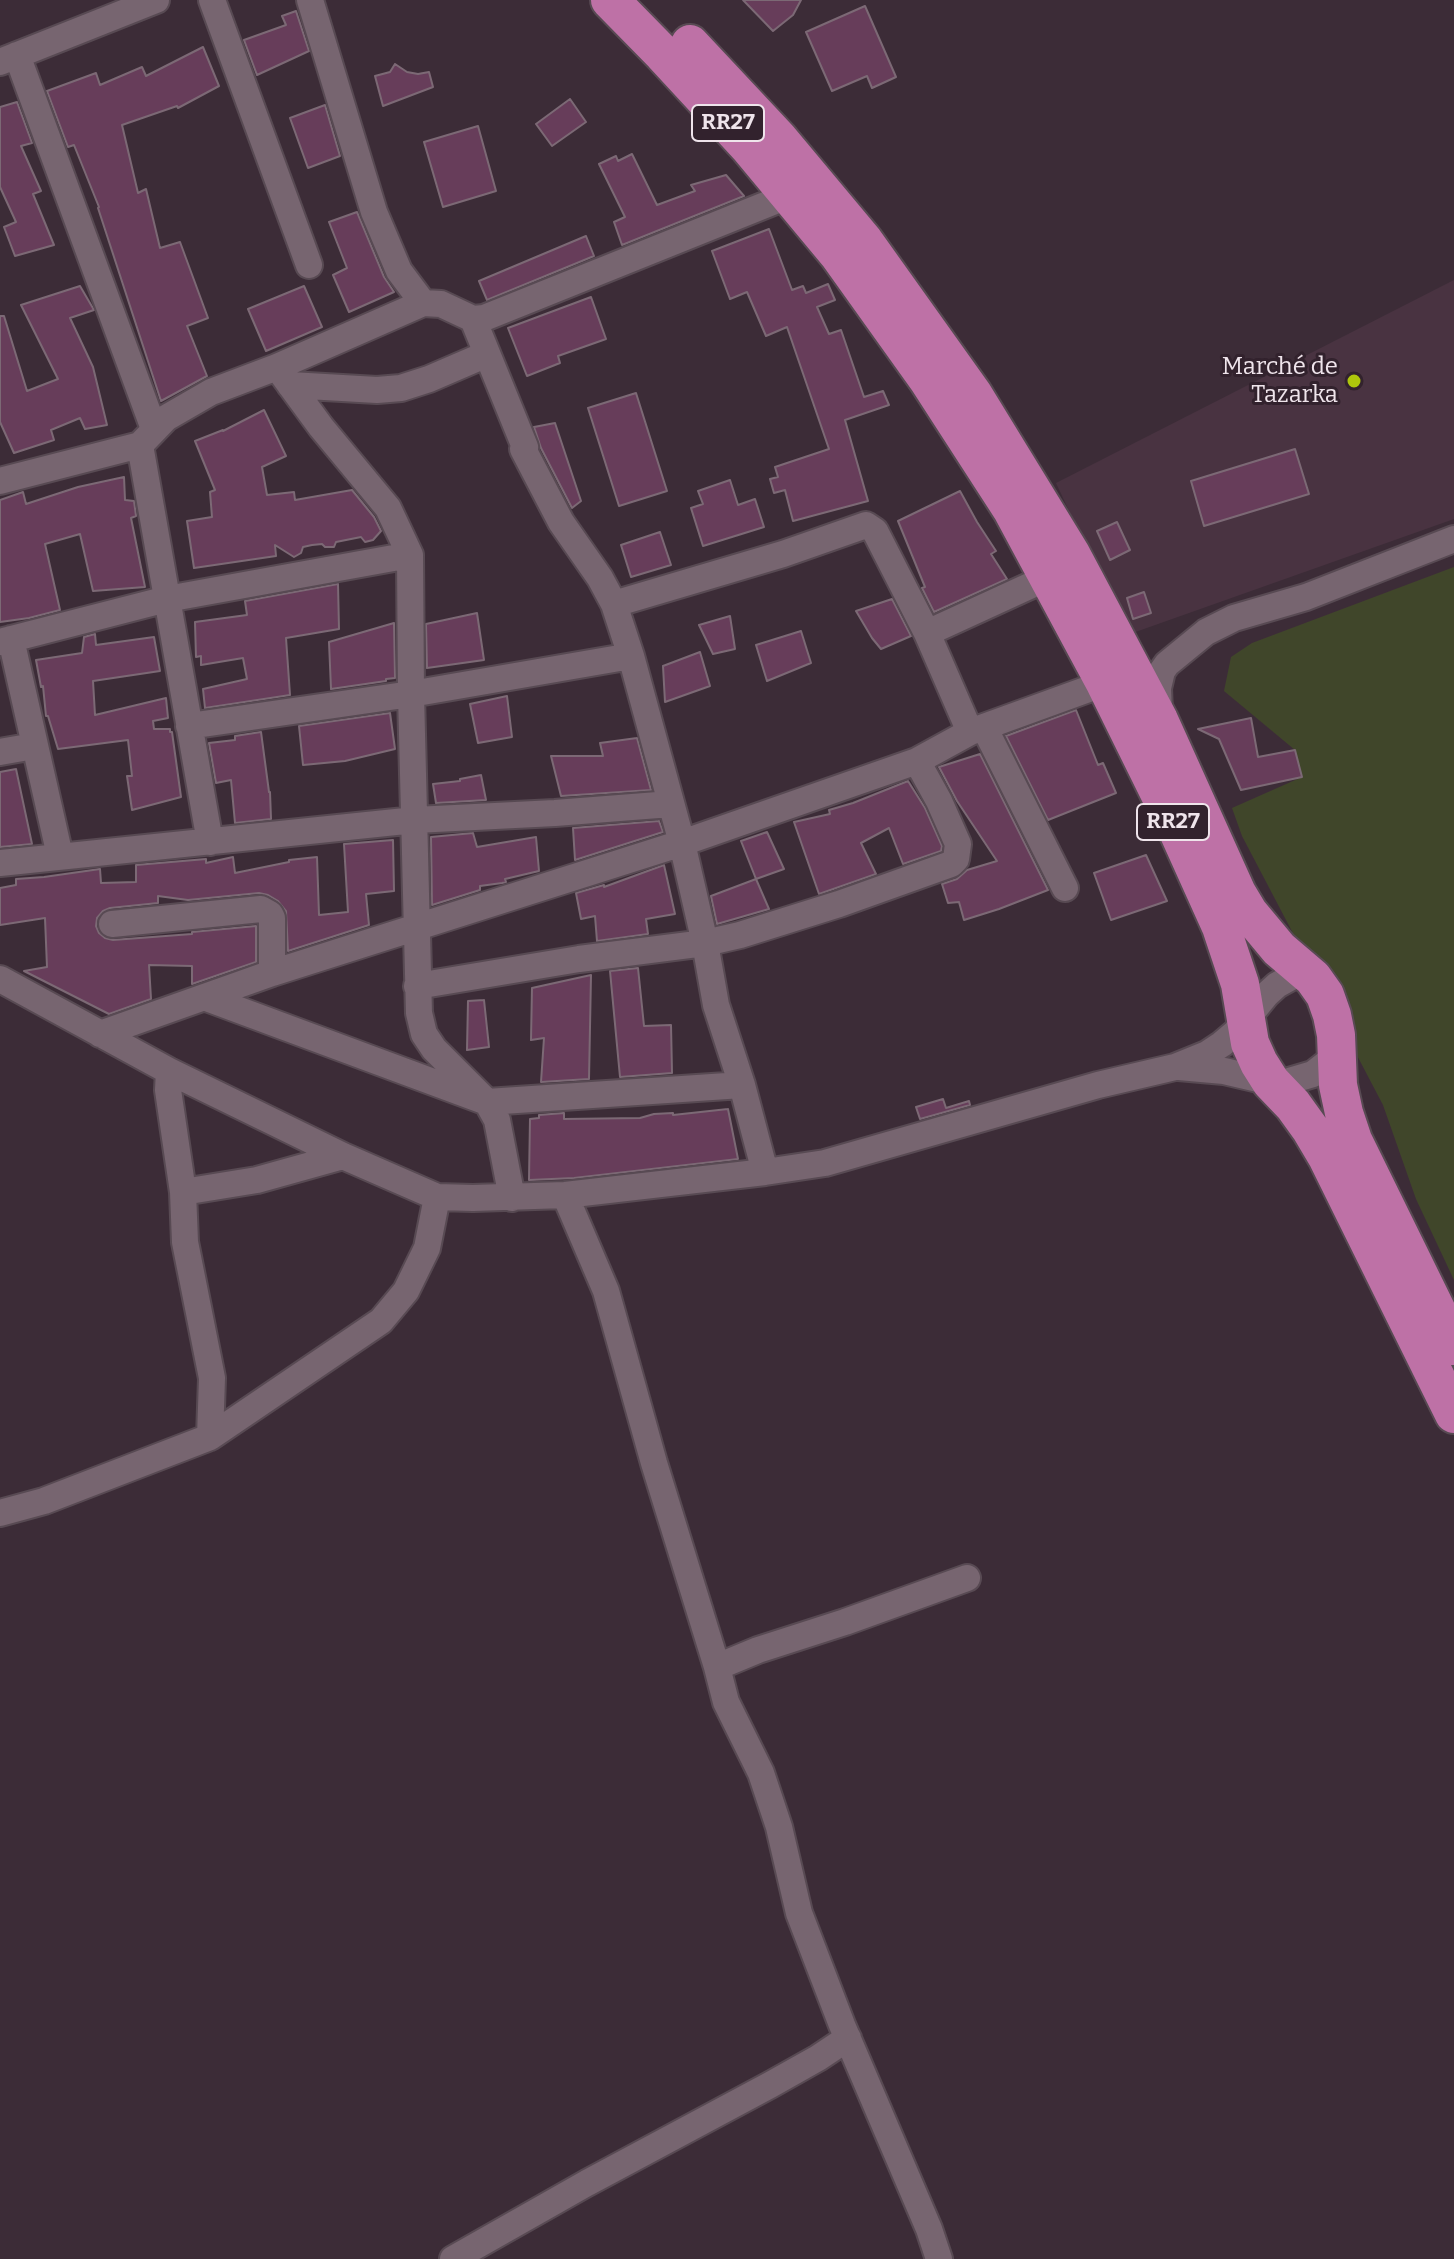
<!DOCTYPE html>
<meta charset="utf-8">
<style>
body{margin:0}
canvas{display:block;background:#3c2c37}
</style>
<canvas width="1454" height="2259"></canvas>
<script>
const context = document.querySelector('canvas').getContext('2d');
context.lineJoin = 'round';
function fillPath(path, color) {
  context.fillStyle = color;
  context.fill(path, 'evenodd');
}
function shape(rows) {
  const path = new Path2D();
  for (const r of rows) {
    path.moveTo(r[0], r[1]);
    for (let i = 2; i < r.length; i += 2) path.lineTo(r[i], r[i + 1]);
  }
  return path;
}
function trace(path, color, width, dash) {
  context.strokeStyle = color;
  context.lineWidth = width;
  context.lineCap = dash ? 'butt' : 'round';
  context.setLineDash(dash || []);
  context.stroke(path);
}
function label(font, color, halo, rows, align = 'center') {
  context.font = font + ' Bitter,serif';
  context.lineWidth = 6;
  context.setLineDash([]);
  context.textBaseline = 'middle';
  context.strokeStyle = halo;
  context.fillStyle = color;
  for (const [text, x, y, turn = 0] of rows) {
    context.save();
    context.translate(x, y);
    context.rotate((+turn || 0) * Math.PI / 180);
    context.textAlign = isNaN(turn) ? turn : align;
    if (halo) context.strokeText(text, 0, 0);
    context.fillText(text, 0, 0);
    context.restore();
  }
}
const built = shape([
 [1454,280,1454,519,1127,635,1056,483]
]);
const green = shape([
 [1454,567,1454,1280,1416,1199,1383,1105,1242,836,1232,808,1302,777,1295,750,1224,691,1231,657,1252,643]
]);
const building = shape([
 [743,0,801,0,793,15,773,31,743,0],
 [865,6,896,77,872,88,867,76,832,91,806,32,865,6],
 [296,11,309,51,257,75,244,40,286,25,282,16,296,11],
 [203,47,219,86,178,108,177,106,122,125,138,193,146,189,160,248,180,242,208,318,187,326,207,376,161,401,98,208,99,207,74,145,68,147,47,91,96,73,100,85,142,67,146,76,203,47],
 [395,64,407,72,418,74,429,72,433,87,383,106,375,76,390,72,395,64],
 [570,99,586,122,552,146,536,124,570,99],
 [17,102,32,143,21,146,41,191,33,194,54,245,15,256,4,227,16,222,0,187,0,107,17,102],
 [325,105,340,156,308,168,290,118,325,105],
 [478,126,496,191,443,207,424,142,478,126],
 [632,154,657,205,695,191,691,185,726,175,744,196,622,245,614,222,625,217,599,164,616,156,618,161,632,154],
 [357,212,384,277,394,292,349,312,333,275,347,268,329,222,357,212],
 [769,229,792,290,803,286,806,293,828,284,835,300,817,307,829,334,841,330,864,397,883,391,889,405,845,420,868,501,793,521,785,490,774,493,770,479,778,477,775,467,829,449,787,327,766,336,747,292,730,299,712,251,769,229],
 [586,236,594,256,487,300,479,281,586,236],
 [80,286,94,310,70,318,93,367,107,425,85,429,80,418,51,430,54,440,14,453,0,422,0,316,4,316,27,391,58,379,21,305,80,286],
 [304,286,322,327,266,351,248,309,304,286],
 [591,297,606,339,558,356,560,363,527,376,508,328,591,297],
 [636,393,667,491,619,506,588,408,636,393],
 [264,410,286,456,262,467,267,495,294,492,295,500,352,490,374,517,381,531,373,540,365,542,361,537,336,542,334,547,325,547,322,544,312,545,303,547,301,553,294,557,275,545,276,556,194,568,187,521,212,517,210,492,215,490,195,441,223,430,223,431,264,410],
 [555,423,581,501,572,508,541,448,534,427,555,423],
 [1295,449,1309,494,1204,526,1191,481,1295,449],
 [124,477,125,500,134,501,136,516,131,518,145,587,93,591,80,534,45,544,60,610,29,618,0,622,0,500,23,492,26,504,78,487,124,477],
 [730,480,738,505,755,499,764,527,703,546,691,508,703,504,698,491,730,480],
 [960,491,977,522,996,551,991,554,1007,579,934,612,922,588,925,587,898,521,960,491],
 [1117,522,1130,550,1110,560,1097,531,1117,522],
 [660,532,671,565,631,577,621,545,660,532],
 [338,584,339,629,286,638,290,695,205,708,203,689,247,679,243,658,201,665,201,656,196,657,195,622,247,615,245,601,338,584],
 [1144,592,1151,613,1133,619,1127,598,1144,592],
 [892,599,911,636,881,649,872,638,856,611,892,599],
 [477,613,484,660,427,668,426,624,477,613],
 [730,616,735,649,713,654,699,625,730,616],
 [394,623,395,678,386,679,386,681,331,689,329,642,394,623],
 [801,631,811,663,767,681,756,645,801,631],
 [95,634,96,645,154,637,160,671,93,681,95,715,166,698,168,718,153,721,154,729,170,729,170,732,172,732,181,797,132,810,127,776,132,776,128,740,58,749,48,716,46,716,43,686,41,687,36,660,82,653,84,637,95,634],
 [700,652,710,686,665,702,663,666,700,652],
 [507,696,512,737,478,743,470,704,507,696],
 [1076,710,1098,765,1103,763,1116,793,1048,820,1006,736,1076,710],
 [390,713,395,749,345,761,303,765,299,726,390,713],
 [1251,718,1258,757,1295,750,1302,777,1241,790,1219,739,1198,729,1251,718],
 [261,732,269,792,270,792,271,819,235,823,231,780,216,783,209,743,235,740,235,736,261,732],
 [637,738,651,790,561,796,551,756,603,756,600,743,637,738],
 [980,754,1048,890,999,909,964,920,959,902,948,903,942,884,957,879,967,870,997,861,957,801,939,767,980,754],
 [16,769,32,844,0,847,0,772,16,769],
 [481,775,486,800,436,803,433,784,460,781,460,779,481,775],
 [908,781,925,808,942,846,941,851,903,864,889,828,861,843,876,874,819,894,794,822,830,814,829,810,853,803,908,781],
 [659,821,663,832,575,860,573,828,659,821],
 [767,832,784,869,756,879,741,841,767,832],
 [473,833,477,847,536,837,539,871,505,879,506,882,502,883,480,886,480,890,432,905,431,837,473,833],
 [393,840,394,891,366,894,369,925,288,951,286,911,278,901,268,895,259,893,188,900,158,896,158,903,110,908,103,911,97,918,96,926,99,933,105,938,113,940,192,934,192,932,256,926,256,962,192,984,192,966,149,965,151,999,109,1014,24,971,47,967,45,918,0,925,0,888,16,885,16,879,44,877,100,869,101,883,136,882,136,865,206,859,206,863,233,857,235,873,289,862,289,860,317,857,319,915,348,912,344,844,393,840],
 [1146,855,1167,901,1111,920,1094,873,1146,855],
 [664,865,675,914,646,919,648,934,597,941,595,916,581,919,576,893,604,885,604,887,664,865],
 [756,879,769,909,717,924,711,896,756,879],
 [638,968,644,1026,671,1025,672,1073,620,1077,610,971,638,968],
 [591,975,589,1079,541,1082,544,1038,531,1040,532,988,591,975],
 [484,1000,489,1047,467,1050,468,1001,484,1000],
 [943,1099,946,1108,969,1101,970,1105,920,1119,916,1107,943,1099],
 [728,1109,738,1159,574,1178,529,1180,530,1119,539,1118,539,1115,564,1113,564,1119,640,1118,654,1114,673,1113,673,1115,728,1109]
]);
const minor = shape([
 [212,0,309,265],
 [310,0,374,212,399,271,423,303],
 [17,55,154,429],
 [0,62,156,0],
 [473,319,525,447,523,449,561,522,600,578,614,604,631,656,682,843,705,943,716,1005,742,1085,765,1172],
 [277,367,321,427,388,508,410,555,411,694,419,1013,424,1034,434,1049,487,1102,497,1120,512,1198],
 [290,385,377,390,401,388,429,379,487,354],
 [140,445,210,842],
 [0,481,140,445,166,418,211,392,277,367,423,303,441,304,473,319,484,318,790,195],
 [614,604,783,554,866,525,875,531,927,633,970,732],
 [927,633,1049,577],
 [11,639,60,856],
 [0,642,167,599,410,555],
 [1159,712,1158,688,1162,671,1167,664,1206,632,1234,618,1306,597,1454,539],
 [189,726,411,694,631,656],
 [984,727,1065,888],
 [0,752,34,746],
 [0,863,415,820,555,813,671,804],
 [112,924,261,909,270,914,272,918,272,973],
 [0,979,169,1071,343,1156,437,1197,473,1198,565,1195,765,1172,825,1163,1098,1085,1175,1067,1207,1054,1222,1044,1235,1033,1266,995,1277,985,1304,970],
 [417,986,579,959,705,943,740,935,839,904,951,864,956,859,958,844,939,801,917,761],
 [204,997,487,1102,742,1085],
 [100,1034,272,973,682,843,917,761,970,732,1105,683],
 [1179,1067,1224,1071,1271,1082,1286,1082,1313,1074,1336,1056],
 [183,1192,257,1180,343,1156],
 [565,1195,606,1291,654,1463,717,1667,726,1702,761,1773,779,1827,799,1913,842,2025,929,2229,939,2259],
 [210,1437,381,1321,406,1291,427,1248,437,1197],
 [0,1513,44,1501,210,1437,212,1378,185,1242,183,1192,168,1090,169,1071],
 [717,1667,758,1650,845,1622,967,1578],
 [453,2259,587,2183,770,2085,818,2058,848,2038]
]);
const highway = shape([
 [610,0,663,54,749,147,838,254,928,380,1012,510,1105,683,1176,827,1221,927,1240,984,1250,1043,1259,1063,1271,1082,1293,1105,1311,1130,1327,1157,1454,1414],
 [690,44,778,138,864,241,973,394,1071,554,1159,720,1237,893,1249,913,1279,949,1313,978,1325,995,1332,1015,1336,1035,1338,1085,1344,1113,1353,1140,1454,1346]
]);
const markers = [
 [1354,381,8,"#aec60c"]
];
const shields = [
 [728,123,72],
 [1173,822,72]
];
const shieldNames = [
 ["RR27",728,123],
 ["RR27",1173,822]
];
const poiNames = [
 ["Marché de",1338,367],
 ["Tazarka",1338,395]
];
fillPath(built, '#493341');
fillPath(green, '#40462a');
fillPath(building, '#673d5a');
trace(building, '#7c6975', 2);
trace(minor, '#584a53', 30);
trace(highway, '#584a53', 42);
trace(minor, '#776570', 26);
trace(highway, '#be71a6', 38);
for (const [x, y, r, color] of markers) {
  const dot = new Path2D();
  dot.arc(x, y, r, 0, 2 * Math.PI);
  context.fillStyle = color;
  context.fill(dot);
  trace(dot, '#32222d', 3);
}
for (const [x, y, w] of shields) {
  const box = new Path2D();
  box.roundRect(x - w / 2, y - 18, w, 36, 6);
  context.fillStyle = '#32222d';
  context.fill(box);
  trace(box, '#efe4eb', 2);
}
label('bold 22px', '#efe4eb', null, shieldNames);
label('24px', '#efe4eb', '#32222d', poiNames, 'right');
</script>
